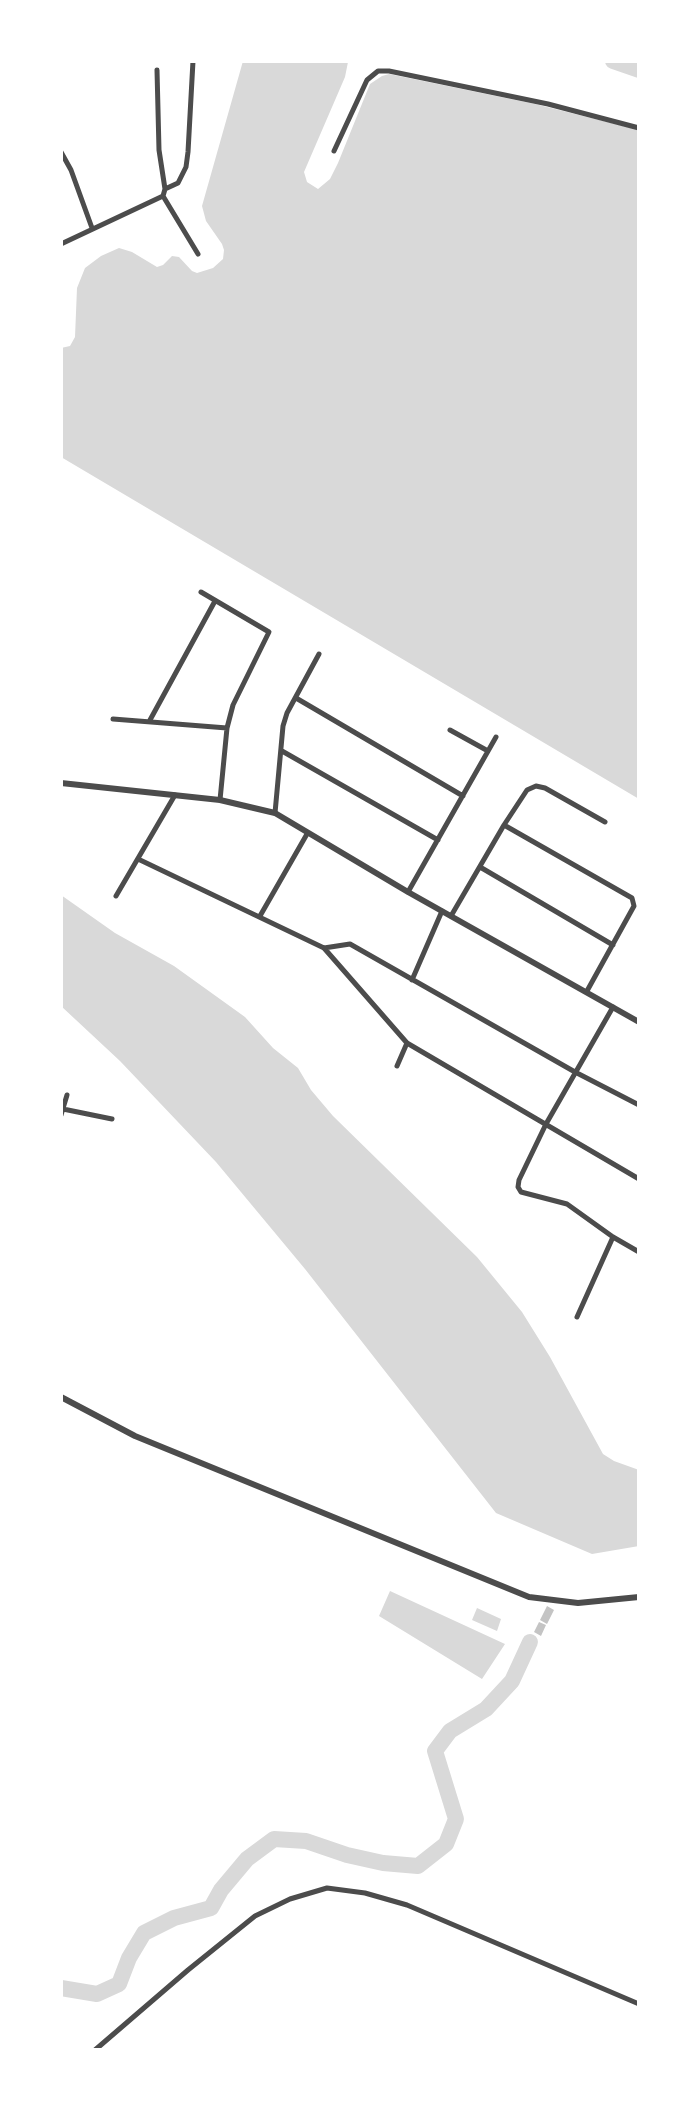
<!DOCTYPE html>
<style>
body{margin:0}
#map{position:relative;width:700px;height:2111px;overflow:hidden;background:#fff;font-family:Commissioner,sans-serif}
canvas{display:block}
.frame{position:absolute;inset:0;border:63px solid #fff;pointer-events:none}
</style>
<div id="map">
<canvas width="700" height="2111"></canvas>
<div class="frame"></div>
</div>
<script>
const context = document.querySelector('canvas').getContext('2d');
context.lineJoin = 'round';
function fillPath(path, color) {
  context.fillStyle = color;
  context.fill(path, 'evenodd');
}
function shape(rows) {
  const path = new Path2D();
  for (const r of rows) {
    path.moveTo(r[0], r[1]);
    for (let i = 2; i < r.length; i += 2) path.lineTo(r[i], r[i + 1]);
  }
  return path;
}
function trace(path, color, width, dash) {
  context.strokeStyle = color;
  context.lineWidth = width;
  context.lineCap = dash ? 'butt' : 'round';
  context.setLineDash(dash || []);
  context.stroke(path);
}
const water = shape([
 [243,61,348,62,345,77,304,172,307,182,318,189,330,179,338,163,370,84,382,76,389,74,535,104,639,130,639,799,61,457,61,348,70,346,75,337,77,288,85,268,101,256,119,248,132,252,157,267,163,265,172,256,179,257,192,271,197,273,213,268,223,259,224,250,222,244,206,221,202,206],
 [61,895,115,933,174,966,245,1017,273,1048,298,1068,311,1090,333,1116,477,1257,522,1312,550,1357,603,1454,614,1461,639,1470,639,1546,592,1554,496,1513,305,1269,216,1162,120,1061,61,1006],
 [390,1591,505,1644,482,1679,379,1616],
 [477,1608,501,1619,497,1631,472,1620]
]);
const river = shape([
 [613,61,639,70],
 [61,1988,97,1994,119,1984,129,1958,144,1933,174,1918,211,1908,221,1890,247,1859,274,1839,306,1841,347,1855,383,1863,418,1866,446,1844,456,1819,435,1751,450,1731,486,1709,512,1681,530,1642]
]);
const building = shape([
 [547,1606,554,1610,547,1624,540,1620],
 [539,1622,546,1625,541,1636,534,1632]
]);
const minor = shape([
 [157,70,159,150,165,189],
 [334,151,367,80,378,71,389,71,548,104,639,128],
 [61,152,71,170,92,228],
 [163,196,198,254],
 [61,244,163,196,165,189,178,183,186,167,188,152,193,61],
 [201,592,269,632,233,705,227,728,220,800],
 [296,698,463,796],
 [113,719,227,728],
 [150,720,215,601],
 [450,730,488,751],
 [282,751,438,840],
 [275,813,283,726,287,713,319,654],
 [504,825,632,898,634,906,587,991],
 [138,859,324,948,350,944,575,1072,639,1105],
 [480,867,613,945],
 [408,892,496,737],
 [116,896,175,795],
 [260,916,307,834],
 [451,916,504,825,527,790,536,786,545,788,605,822],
 [324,948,407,1043,639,1179],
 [412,980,442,911],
 [613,1007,546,1124,519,1180,518,1187,521,1192,567,1204,613,1237,639,1252],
 [397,1066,407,1043],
 [63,1109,112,1119],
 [61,1115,67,1095],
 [577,1317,613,1237],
 [95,2050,188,1970,255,1916,290,1899,327,1888,365,1893,407,1905,639,2004]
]);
const tertiary = shape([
 [61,783,220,800,275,813,408,892,639,1022],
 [61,1397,135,1436,529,1597,578,1603,639,1597]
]);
fillPath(water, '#d9d9d9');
trace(river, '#d9d9d9', 16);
fillPath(building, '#c4c4c4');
trace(minor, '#4c4c4c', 5);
trace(tertiary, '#4c4c4c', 6);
</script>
